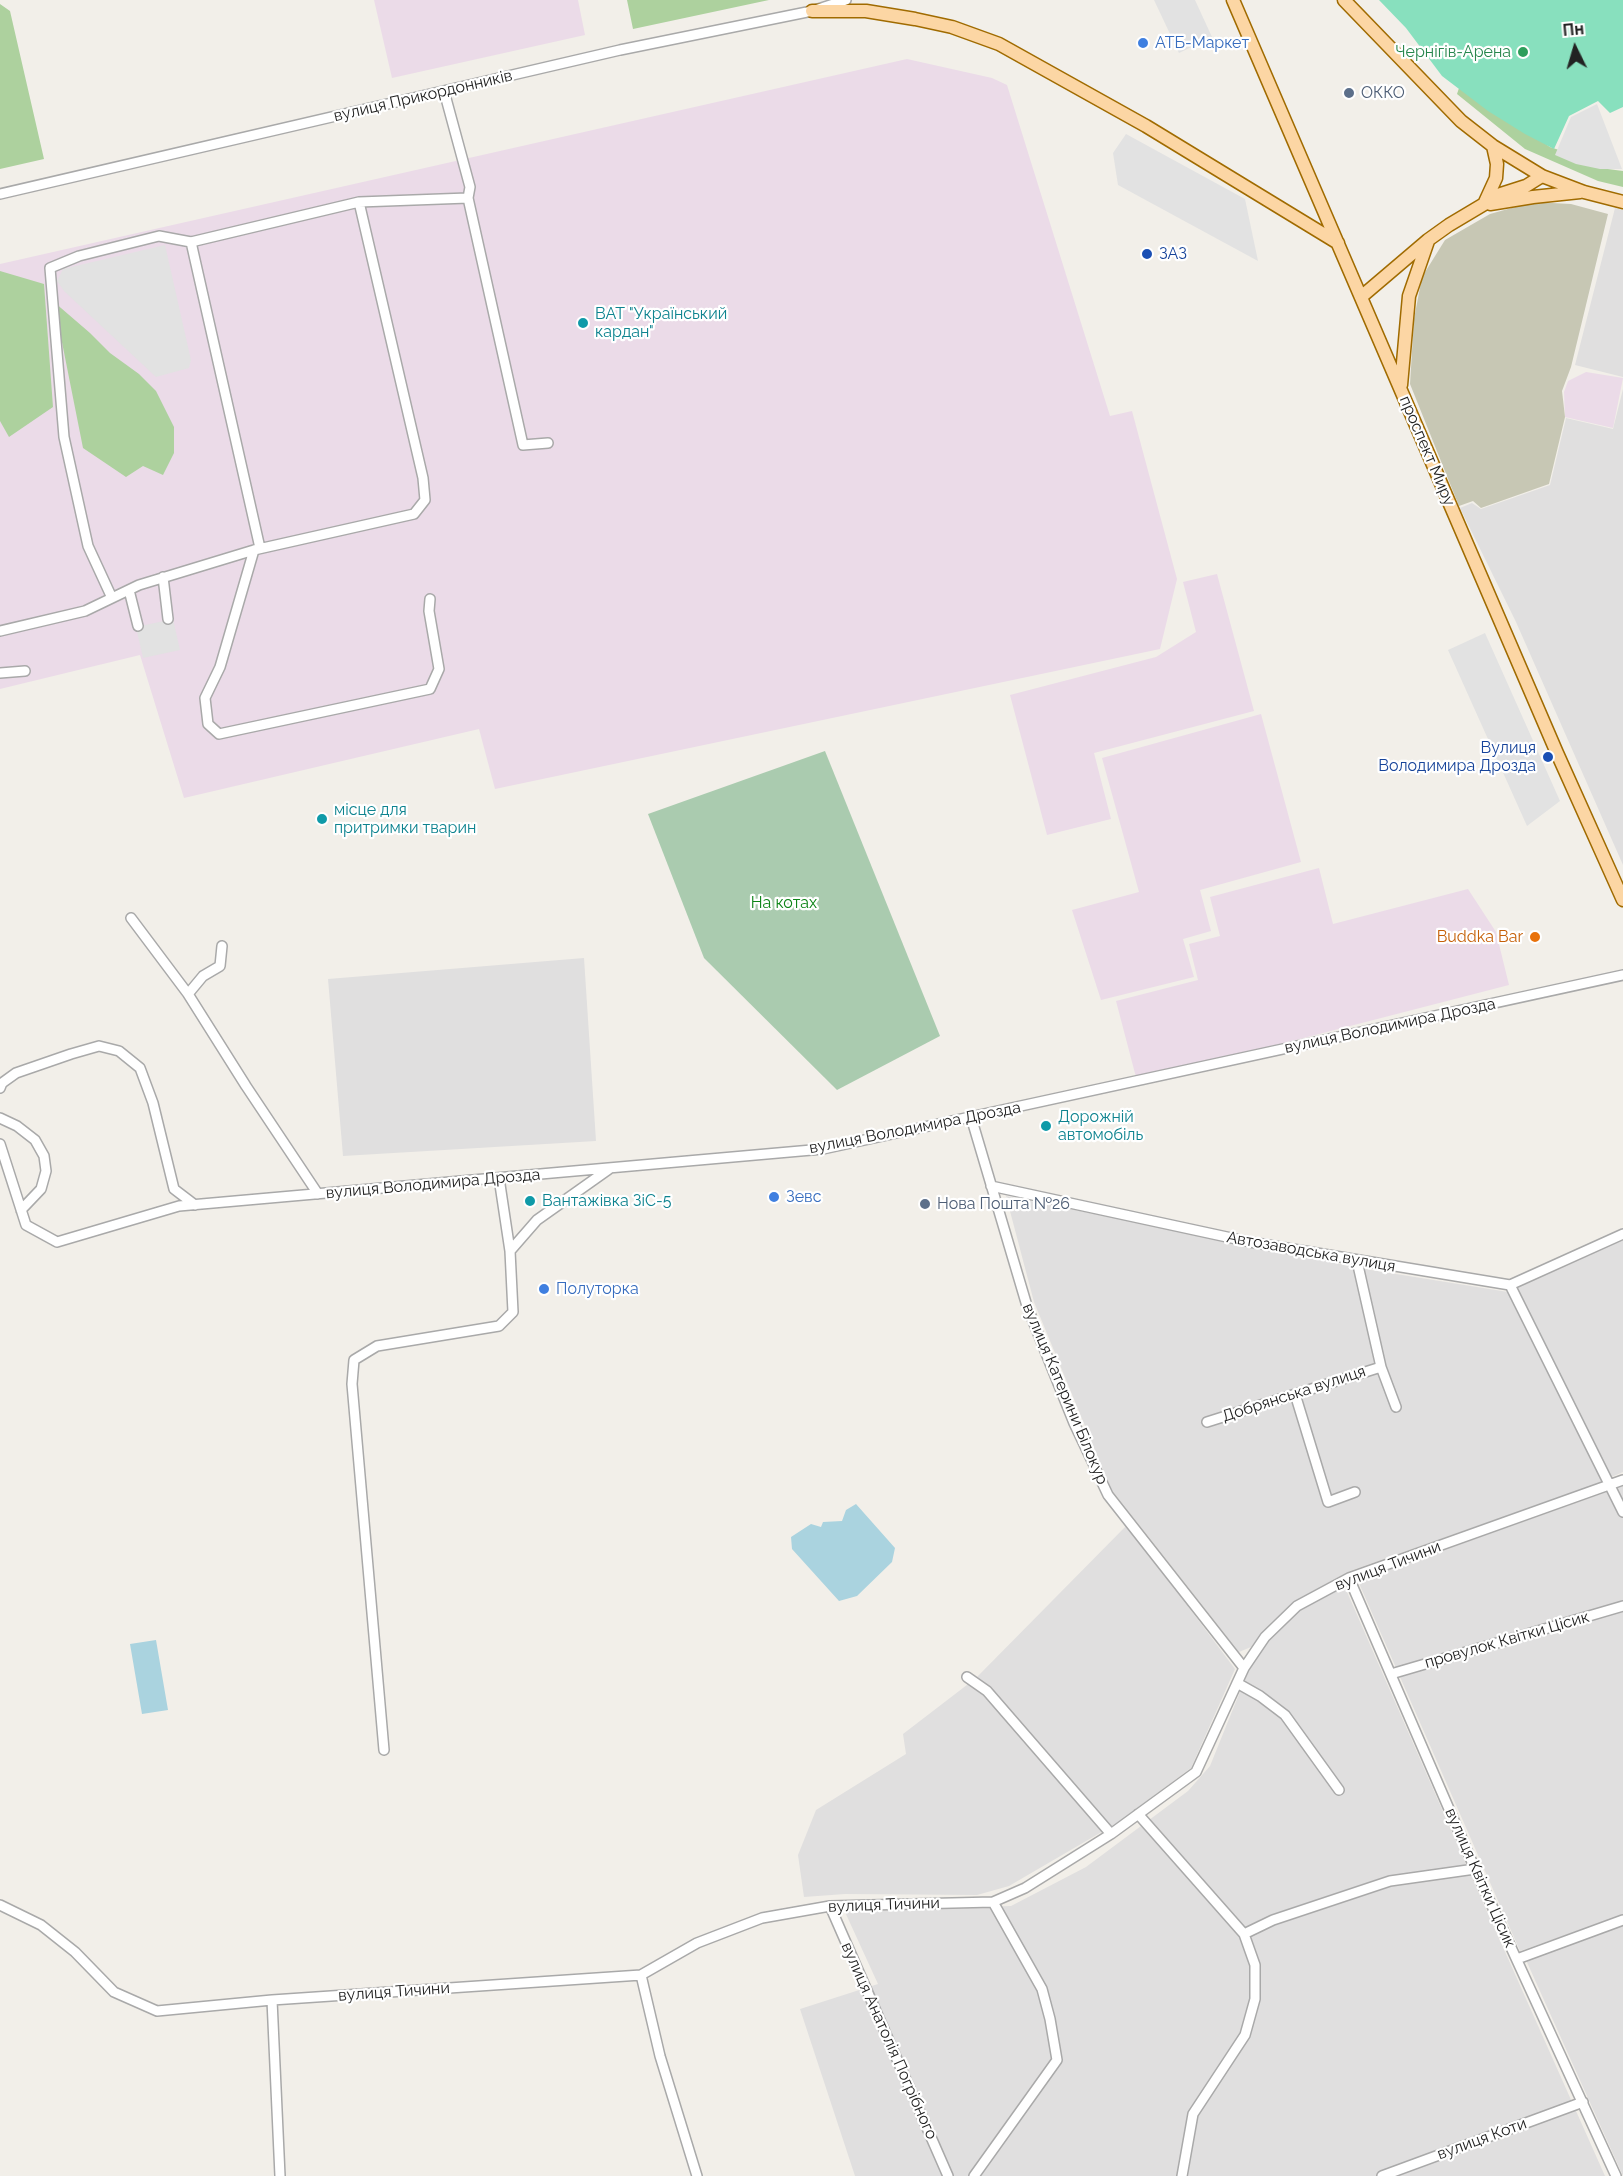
<!DOCTYPE html>
<meta charset="utf-8">
<style>
body{margin:0}
#map{position:relative;width:1623px;height:2176px;overflow:hidden;background:#f2efe9;font-family:Raleway,sans-serif}
canvas{display:block}
.north{position:absolute;left:1545px;top:18px;width:60px;height:60px;-webkit-text-stroke:4px #fff;paint-order:stroke;rotate:355deg;font-size:16px;font-weight:700;line-height:24px;text-align:center;color:#222}
.north::after{content:'';display:block;margin:auto;width:21px;height:27px;background:#222;clip-path:polygon(50% 0,100% 100%,50% 72%,0 100%)}
</style>
<div id="map">
<canvas width="1623" height="2176"></canvas>
<div class="north">Пн</div>
</div>
<script>
const context = document.querySelector('canvas').getContext('2d');
context.lineJoin = 'round';
function fillPath(path, color) {
  context.fillStyle = color;
  context.fill(path, 'evenodd');
}
function shape(rows) {
  const path = new Path2D();
  for (const r of rows) {
    path.moveTo(r[0], r[1]);
    for (let i = 2; i < r.length; i += 2) path.lineTo(r[i], r[i + 1]);
  }
  return path;
}
function trace(path, color, width, dash) {
  context.strokeStyle = color;
  context.lineWidth = width;
  context.lineCap = dash ? 'butt' : 'round';
  context.setLineDash(dash || []);
  context.stroke(path);
}
function label(font, color, halo, rows, align = 'center') {
  context.font = font + ' Raleway,sans-serif';
  context.lineWidth = 4.5;
  context.setLineDash([]);
  context.textBaseline = 'middle';
  context.strokeStyle = halo;
  context.fillStyle = color;
  for (const [text, x, y, turn = 0] of rows) {
    context.save();
    context.translate(x, y);
    context.rotate((+turn || 0) * Math.PI / 180);
    context.textAlign = isNaN(turn) ? turn : align;
    if (halo) context.strokeText(text, 0, 0);
    context.fillText(text, 0, 0);
    context.restore();
  }
}
const residential = shape([
 [1615,208,1623,210,1623,377,1575,365],
 [1623,389,1623,865,1516,622,1460,508,1472,503,1481,509,1550,485,1566,418,1613,429],
 [584,958,596,1141,343,1156,328,979],
 [1006,1196,1365,1269,1508,1292,1623,1239,1623,1472,1593,1485,1350,1571,1299,1599,1272,1622,1251,1647,1239,1652,1111,1489,1034,1302],
 [1623,1486,1623,1915,1520,1951,1358,1581],
 [1127,1525,1235,1669,1191,1768,1117,1823,1009,1886,977,1895,845,1894,804,1897,798,1855,816,1810,906,1754,903,1734,976,1678],
 [1344,1585,1465,1862,1605,2176,855,2176,800,2009,878,1984,845,1912,1011,1906,1086,1867,1188,1791,1210,1766,1250,1667,1272,1635,1305,1606],
 [1623,1926,1623,2176,1526,1960]
]);
const industrial = shape([
 [374,0,578,0,585,35,392,78],
 [907,59,992,78,1007,85,1110,416,1132,411,1177,579,1160,649,495,789,479,729,184,798,140,655,0,689,0,264],
 [1586,372,1623,378,1613,428,1565,417,1564,392,1568,381],
 [1217,574,1254,711,1094,753,1111,819,1047,835,1010,695,1156,657,1196,632,1183,582],
 [1261,714,1301,862,1200,890,1211,931,1183,939,1194,977,1101,1000,1072,910,1139,892,1102,758],
 [1319,868,1333,924,1468,889,1496,932,1509,985,1137,1081,1116,1001,1198,980,1189,944,1220,936,1210,897]
]);
const construction = shape([
 [1533,202,1571,204,1608,214,1571,367,1562,391,1565,417,1549,484,1481,508,1473,501,1459,506,1410,384,1414,319,1422,277,1445,240,1490,214]
]);
const forest = shape([
 [627,0,769,0,633,29],
 [0,4,10,11,44,159,0,169],
 [1460,85,1550,147,1580,157,1600,168,1623,171,1623,187,1598,181,1525,149,1457,94],
 [0,271,44,284,53,407,9,437,0,421],
 [54,302,90,333,110,353,139,374,156,391,174,427,174,453,163,475,143,466,126,477,83,448]
]);
const cemetery = shape([
 [825,751,940,1036,837,1090,704,958,648,814]
]);
const pitch = shape([
 [1379,0,1623,0,1623,107,1610,113,1598,101,1569,116,1554,149,1525,134,1488,111,1442,76,1406,28]
]);
const parking = shape([
 [1154,0,1195,0,1212,37,1179,53],
 [1597,104,1622,169,1600,169,1576,164,1555,155,1571,117],
 [1126,134,1245,199,1258,261,1118,185,1113,153],
 [165,245,191,360,189,368,156,377,64,291,57,281,63,269],
 [173,619,180,650,143,658,136,627],
 [1485,633,1560,801,1527,826,1448,650]
]);
const water = shape([
 [856,1504,895,1548,892,1562,857,1596,839,1601,792,1549,791,1537,811,1524,821,1527,823,1522,842,1521,846,1510],
 [156,1640,168,1710,142,1714,130,1644]
]);
const minor = shape([
 [0,194,620,50,812,11,846,0],
 [468,198,523,445,548,443],
 [260,548,191,242,359,202],
 [254,550,220,667,205,698,208,724,219,734,430,689,439,669,429,611,430,599],
 [163,577,168,619],
 [129,590,138,626],
 [112,598,88,546,64,437,50,268,79,256,159,236,191,242],
 [0,631,85,611,139,585,254,550,414,514,425,500,423,478,359,202,468,198,470,187,444,91],
 [0,673,25,671],
 [131,918,188,994,246,1086,318,1194],
 [188,994,203,976,220,966,222,946],
 [0,1088,2,1083,16,1073,71,1054,99,1046,119,1051,140,1068,153,1103,174,1189,195,1205],
 [971,1117,1027,1306,1074,1423,1108,1495,1244,1668],
 [0,1118,17,1126,35,1140,44,1156,46,1171,41,1189,21,1210],
 [0,1144,26,1225,57,1242,179,1206,823,1149,1623,975],
 [991,1186,1250,1242,1510,1285,1623,1234],
 [510,1251,537,1220,609,1169],
 [1357,1261,1381,1367,1396,1407],
 [1510,1285,1623,1512],
 [1295,1394,1328,1502,1355,1492],
 [1207,1422,1381,1367],
 [1349,1578,1475,1869,1616,2176],
 [1391,1674,1623,1606],
 [967,1677,987,1691,1111,1834],
 [1237,1683,1260,1696,1285,1715,1339,1790],
 [384,1750,352,1384,354,1360,377,1346,499,1326,513,1312,510,1251,499,1178],
 [1138,1814,1244,1934,1273,1920,1390,1881,1475,1869],
 [0,1905,41,1925,75,1952,114,1992,157,2011,272,2000,641,1975,697,1943,762,1918,830,1906,993,1902,1025,1888,1111,1834,1196,1772,1244,1668,1265,1637,1297,1606,1349,1578,1623,1480],
 [830,1906,948,2176],
 [1517,1959,1623,1920],
 [641,1975,660,2056,697,2176],
 [272,2000,280,2176],
 [974,2176,1057,2060,1050,2019,1042,1989,993,1902],
 [1182,2176,1193,2114,1245,2035,1255,1999,1255,1965,1244,1934],
 [1382,2176,1583,2102]
]);
const major = shape([
 [1233,0,1557,753,1623,900],
 [1344,0,1461,121,1493,146,1542,176,1584,192,1623,202],
 [812,11,866,11,915,19,952,27,999,44,1146,126,1338,243],
 [1485,202,1496,178,1497,164,1493,146],
 [1490,204,1533,197,1580,192],
 [1361,297,1428,240,1449,225,1501,194,1526,186,1542,176],
 [1401,385,1409,296,1428,241]
]);
const markers = [
 [1143,43,6,"#3f7fe0"],
 [1523,52,6,"#2e9e5b"],
 [1349,93,6,"#5c6f8a"],
 [1147,254,6,"#1a4fb4"],
 [583,323,6,"#0f9aa8"],
 [1548,757,6,"#1a4fb4"],
 [322,819,6,"#0f9aa8"],
 [1535,937,6,"#e8710a"],
 [1046,1126,6,"#0f9aa8"],
 [774,1197,6,"#3f7fe0"],
 [530,1201,6,"#0f9aa8"],
 [925,1204,6,"#5c6f8a"],
 [544,1289,6,"#3f7fe0"]
];
const shopNames = [
 ["АТБ-Маркет",1155,43],
 ["Зевс",786,1197],
 ["Полуторка",556,1289]
];
const leisureNames = [
 ["Чернігів-Арена",1511,52]
];
const serviceNames = [
 ["ОККО",1361,93],
 ["Нова Пошта №26",937,1204]
];
const streetNames = [
 ["вулиця Прикордонників",423,96,-13],
 ["проспект Миру",1427,451,67],
 ["вулиця Володимира Дрозда",1390,1026,-12],
 ["вулиця Володимира Дрозда",915,1128,-11],
 ["вулиця Володимира Дрозда",433,1184,-5],
 ["Автозаводська вулиця",1311,1252,10],
 ["вулиця Катерини Білокур",1065,1394,67],
 ["Добрянська вулиця",1294,1394,-18],
 ["вулиця Тичини",1388,1566,-21],
 ["провулок Квітки Цісик",1507,1640,-16],
 ["вулиця Квітки Цісик",1480,1878,66],
 ["вулиця Тичини",884,1905,-2],
 ["вулиця Тичини",394,1992,-4],
 ["вулиця Анатолія Погрібного",889,2041,66],
 ["вулиця Коти",1482,2139,-20]
];
const transitNames = [
 ["ЗАЗ",1159,254],
 ["Вулиця",1536,748,"right"],
 ["Володимира Дрозда",1536,766,"right"]
];
const cultureNames = [
 ["ВАТ \"Український",595,314],
 ["кардан\"",595,332],
 ["місце для",334,810],
 ["притримки тварин",334,828],
 ["Дорожній",1058,1117],
 ["автомобіль",1058,1135],
 ["Вантажівка ЗіС-5",542,1201]
];
const parkNames = [
 ["На котах",784,903]
];
const foodNames = [
 ["Buddka Bar",1523,937]
];
fillPath(residential, '#e0dfdf');
fillPath(industrial, '#ebdbe8');
fillPath(construction, '#c7c7b4');
fillPath(forest, '#add19e');
fillPath(cemetery, '#aacbaf');
fillPath(pitch, '#88e0be');
fillPath(parking, '#e2e2e2');
fillPath(water, '#aad3df');
trace(minor, '#a9a9a9', 12);
trace(major, '#a06b00', 15);
trace(minor, '#fff', 9);
trace(major, '#fcd6a4', 12);
for (const [x, y, r, color] of markers) {
  const dot = new Path2D();
  dot.arc(x, y, r, 0, 2 * Math.PI);
  context.fillStyle = color;
  context.fill(dot);
  trace(dot, '#fff', 2);
}
label('16px', '#366cbe', '#fff', shopNames, 'left');
label('16px', '#27864d', '#fff', leisureNames, 'right');
label('16px', '#4e5e75', '#fff', serviceNames, 'left');
label('16px', '#222', '#fff', streetNames);
label('16px', '#164399', '#fff', transitNames, 'left');
label('16px', '#0d838f', '#fff', cultureNames, 'left');
label('16px', '#0c8416', '#fff', parkNames);
label('16px', '#c56008', '#fff', foodNames, 'right');
</script>
